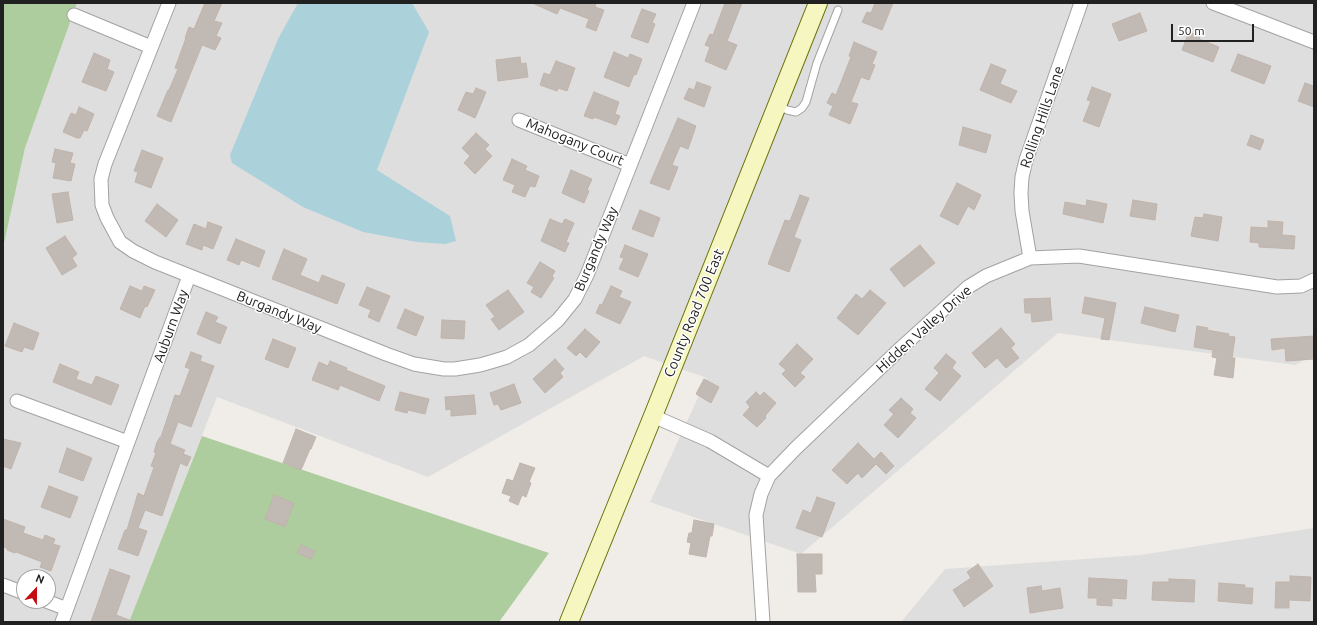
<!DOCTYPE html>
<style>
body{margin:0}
#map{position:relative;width:1317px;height:625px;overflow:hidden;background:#f0ede8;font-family:Ubuntu,sans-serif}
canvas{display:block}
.frame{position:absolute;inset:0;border:4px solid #212121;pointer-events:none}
.north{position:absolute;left:16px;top:569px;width:40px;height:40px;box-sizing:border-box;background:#fff;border:1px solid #a6a6a6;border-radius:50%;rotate:22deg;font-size:11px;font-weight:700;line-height:16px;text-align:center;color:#212121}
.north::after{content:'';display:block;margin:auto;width:14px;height:18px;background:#c50c10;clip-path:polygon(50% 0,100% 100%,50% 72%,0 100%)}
.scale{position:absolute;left:1171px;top:24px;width:83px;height:18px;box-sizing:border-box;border:2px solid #212121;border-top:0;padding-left:5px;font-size:12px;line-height:14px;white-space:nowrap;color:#212121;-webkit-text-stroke:3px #fff;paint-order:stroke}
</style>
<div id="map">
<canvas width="1317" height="625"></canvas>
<div class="frame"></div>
<div class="north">N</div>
<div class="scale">50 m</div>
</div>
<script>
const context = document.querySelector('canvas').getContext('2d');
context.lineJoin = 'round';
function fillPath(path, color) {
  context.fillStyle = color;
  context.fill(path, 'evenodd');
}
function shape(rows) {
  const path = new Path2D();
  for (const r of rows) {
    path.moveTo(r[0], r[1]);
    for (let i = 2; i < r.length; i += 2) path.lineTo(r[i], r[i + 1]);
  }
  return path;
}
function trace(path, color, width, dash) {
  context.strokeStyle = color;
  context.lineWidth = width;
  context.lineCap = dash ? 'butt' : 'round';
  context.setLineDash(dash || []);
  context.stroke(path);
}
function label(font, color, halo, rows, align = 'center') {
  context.font = font + ' Ubuntu,sans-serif';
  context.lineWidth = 3;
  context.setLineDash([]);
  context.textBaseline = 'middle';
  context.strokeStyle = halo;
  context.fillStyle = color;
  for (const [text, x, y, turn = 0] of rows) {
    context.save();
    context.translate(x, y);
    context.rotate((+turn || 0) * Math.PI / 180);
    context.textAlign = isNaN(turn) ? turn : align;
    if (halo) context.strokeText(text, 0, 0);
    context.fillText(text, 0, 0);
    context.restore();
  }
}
const residential = shape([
 [77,3,1314,3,1314,355,1295,365,1058,333,801,554,650,502,707,378,644,356,428,477,217,397,129,622,3,622,3,248,25,148],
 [24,577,48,577,48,601,24,601],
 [1314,528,1314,622,901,622,945,569,1140,555]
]);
const forest = shape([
 [3,3,77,3,25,148,3,248],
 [202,436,549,553,499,622,129,622]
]);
const water = shape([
 [298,3,412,3,429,32,377,170,450,216,456,241,445,244,417,242,363,232,303,207,232,163,230,155,278,39]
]);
const building = shape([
 [205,3,222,3,214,21,222,23,216,36,221,38,215,50,202,45,171,122,157,116,168,90,169,90,178,69,175,68,186,38,185,38,189,27,194,29,205,3],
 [532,3,596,3,595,7,604,10,596,31,586,27,589,19,560,8,557,14,532,3],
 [725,3,742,3,727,41,737,45,726,70,705,61,710,47,705,45,710,34,713,35,725,3],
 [875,3,893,3,882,30,862,22,867,12,871,13,875,3],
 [642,9,656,14,652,23,655,24,648,43,631,37,642,9],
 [1140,13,1147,31,1119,41,1112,24,1140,13],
 [1189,32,1200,36,1199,39,1219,47,1213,62,1182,50,1189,32],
 [854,42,877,52,872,64,875,65,869,80,861,77,851,102,858,104,850,124,829,115,833,106,827,103,832,93,836,95,851,57,849,56,854,42],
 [614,52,628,58,630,54,642,59,636,75,634,74,629,87,604,77,614,52],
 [94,53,110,60,107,69,114,72,106,91,82,82,94,53],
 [1238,54,1271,66,1264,84,1231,71,1238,54],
 [520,57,521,64,526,63,528,77,498,81,496,60,520,57],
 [556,61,575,68,567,91,558,88,557,91,540,85,544,73,550,75,556,61],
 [991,64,1006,70,1000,84,1017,91,1011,103,980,90,991,64],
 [697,82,711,87,704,107,684,99,689,88,694,90,697,82],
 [1305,83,1314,86,1314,107,1298,101,1305,83],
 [1092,87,1111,94,1099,127,1083,121,1091,101,1087,100,1092,87],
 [476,88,486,92,475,118,458,110,466,92,473,94,476,88],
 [594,92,619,102,615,114,620,116,616,125,594,117,593,119,584,116,594,92],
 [79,107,94,114,87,131,84,130,80,138,77,138,63,132,71,113,76,115,79,107],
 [678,118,696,126,688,149,680,146,672,165,678,167,669,190,650,183,678,118],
 [963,127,991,135,986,153,959,145,963,127],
 [476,133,489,145,485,149,492,156,475,174,464,163,470,156,462,148,476,133],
 [1251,135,1264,140,1260,150,1247,145,1251,135],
 [55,149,73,153,70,163,75,164,71,181,53,178,56,163,52,162,55,149],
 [142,150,163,158,151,188,135,182,138,172,134,171,142,150],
 [512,159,527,166,525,170,539,176,535,187,530,186,525,197,512,192,515,185,503,180,512,159],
 [571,170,592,179,587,190,589,191,584,203,562,193,571,170],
 [957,183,981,195,974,210,968,206,958,225,940,216,957,183],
 [68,192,73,220,57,223,52,194,68,192],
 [800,195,809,198,794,237,801,240,789,272,768,264,785,220,790,221,800,195],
 [1087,200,1107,204,1103,223,1063,214,1065,202,1086,206,1087,200],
 [1133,200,1157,204,1155,220,1130,216,1133,200],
 [157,204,178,220,166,237,145,221,157,204],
 [640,210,660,218,653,237,632,229,640,210],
 [1204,214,1222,217,1218,241,1191,236,1195,217,1203,218,1204,214],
 [550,219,562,224,565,219,574,223,566,242,569,243,565,252,541,241,550,219],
 [1268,221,1283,222,1282,235,1295,236,1294,249,1259,247,1259,243,1250,242,1251,227,1268,228,1268,221],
 [208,222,222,227,213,249,203,245,202,250,186,244,194,224,206,229,208,222],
 [65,236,77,254,72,258,77,266,62,275,46,248,65,236],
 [236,239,265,251,259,267,241,260,239,265,227,260,236,239],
 [625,245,648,254,638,277,619,269,624,258,620,257,625,245],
 [920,245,935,263,904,287,890,269,920,245],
 [284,249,307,259,300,275,319,283,322,275,345,284,337,304,272,279,284,249],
 [540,262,555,271,552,276,554,278,541,298,531,292,534,287,527,283,540,262],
 [130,286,142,291,144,286,155,290,147,307,145,306,140,318,120,309,130,286],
 [611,286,622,291,619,297,631,302,620,324,596,313,600,304,602,305,611,286],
 [367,287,390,296,379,322,368,317,371,310,359,305,367,287],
 [508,290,524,312,499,330,491,319,495,317,486,305,508,290],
 [870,290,886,303,858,335,837,318,856,294,862,299,870,290],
 [1085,297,1116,303,1109,340,1101,339,1105,318,1082,313,1085,297],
 [1050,298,1052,320,1032,322,1031,313,1025,313,1024,299,1050,298],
 [1145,307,1179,315,1175,332,1141,323,1145,307],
 [405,309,424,317,416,336,397,328,405,309],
 [206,312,218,317,215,322,227,327,220,344,197,334,206,312],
 [442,320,465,321,464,339,441,338,442,320],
 [14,323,39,333,33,350,24,347,22,352,5,346,14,323],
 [1197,326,1208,328,1207,330,1229,334,1228,336,1235,337,1232,358,1235,358,1233,378,1214,375,1217,358,1212,357,1213,350,1194,347,1197,326],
 [1001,328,1015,344,1011,348,1019,358,1006,368,997,358,985,368,972,353,1001,328],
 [585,329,600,342,586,358,580,352,576,356,567,348,585,329],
 [1314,336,1314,359,1286,361,1285,348,1272,350,1271,339,1314,336],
 [273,339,296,348,288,368,265,359,273,339],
 [797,344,813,359,800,373,805,377,795,387,782,374,786,370,779,364,797,344],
 [191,352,202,356,200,361,214,366,191,427,178,422,170,444,185,450,183,454,191,457,187,466,180,463,162,516,145,510,138,528,147,531,138,556,118,549,125,530,127,530,138,493,144,496,154,467,151,466,156,453,154,452,157,442,160,437,161,437,175,395,180,396,190,369,185,367,191,352],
 [946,354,956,362,952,368,961,376,940,401,925,389,939,373,934,368,946,354],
 [555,359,564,369,560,373,563,377,545,393,533,379,555,359],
 [330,361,347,368,346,370,385,386,379,401,340,385,338,390,312,380,319,362,328,366,330,361],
 [60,364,79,372,76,379,92,385,96,376,119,385,111,405,53,382,60,364],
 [704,379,719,387,711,403,696,394,704,379],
 [514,384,521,403,501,410,498,404,494,405,490,393,514,384],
 [400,392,429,399,425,414,408,410,407,413,395,410,400,392],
 [756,392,760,396,764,392,776,403,765,416,766,418,757,427,743,415,750,407,746,402,756,392],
 [474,395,476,414,451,416,451,409,446,410,445,397,474,395],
 [901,398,913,409,910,413,916,418,898,438,884,425,894,414,889,410,901,398],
 [296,429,316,437,311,449,310,449,301,470,283,463,296,429],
 [3,439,21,443,11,469,3,466,3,439],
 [858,443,874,459,881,452,894,466,886,474,876,464,862,478,858,473,847,484,832,470,858,443],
 [67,448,92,458,83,481,59,472,67,448],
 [520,463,535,468,529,482,531,483,526,497,522,495,518,505,509,501,511,496,502,493,507,479,513,481,520,463],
 [49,486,78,497,70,518,41,507,49,486],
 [274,495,294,503,285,527,265,519,274,495],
 [817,497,835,503,822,537,796,528,803,510,811,513,817,497],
 [3,519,25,527,23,533,43,540,45,535,55,539,53,544,60,546,51,571,40,567,42,562,16,552,15,553,7,550,7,548,3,547,3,519],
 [694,520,714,524,712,536,710,536,706,557,689,554,691,543,687,542,689,533,692,533,694,520],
 [301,545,315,551,311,559,297,553,301,545],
 [797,554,822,554,822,574,815,574,816,592,798,592,797,554],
 [978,564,993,586,964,607,953,590,971,578,967,572,978,564],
 [110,569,130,576,116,615,132,621,132,622,91,622,110,569],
 [1290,576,1311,577,1310,601,1289,600,1289,608,1275,608,1276,582,1290,582,1290,576],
 [1089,578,1127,580,1126,599,1112,598,1112,606,1097,605,1097,598,1088,598,1089,578],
 [1169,579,1195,580,1194,602,1152,600,1153,582,1169,582,1169,579],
 [1219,583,1245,585,1245,588,1253,588,1252,604,1218,601,1219,583],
 [1041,586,1042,591,1060,588,1063,608,1030,613,1027,588,1041,586]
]);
const service = shape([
 [778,105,787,110,796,112,802,108,806,102,817,63,838,10]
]);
const minor = shape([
 [169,3,105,164,101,179,102,205,107,218,120,242,133,251,155,262,386,354,414,364,444,369,455,369,480,365,494,361,507,357,529,345,558,320,575,299,587,275,694,3],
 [1213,3,1314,42],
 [74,15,151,47],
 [519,120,630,165],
 [1030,258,1022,211,1021,193,1022,177,1026,160,1081,3],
 [17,401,128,442],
 [653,416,710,441,769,476],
 [3,585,24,593],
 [46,601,67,609],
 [62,622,189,276],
 [763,622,756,515,761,494,769,476,796,448,902,347,968,287,986,276,1030,258,1079,256,1277,287,1301,286,1314,280]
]);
const secondary = shape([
 [569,622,653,416,818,3]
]);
const streetNames = [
 ["Rolling Hills Lane",1042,117,-71],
 ["Mahogany Court",575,142,22],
 ["Burgandy Way",596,249,-67],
 ["Burgandy Way",279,312,22],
 ["County Road 700 East",694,313,-68],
 ["Auburn Way",171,326,-70],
 ["Hidden Valley Drive",924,329,-42]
];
fillPath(residential, '#dfdede');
fillPath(forest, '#aecd9f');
fillPath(water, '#abd1db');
fillPath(building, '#c1b9b4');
trace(building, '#c1b4ab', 1);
trace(service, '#a2a2a2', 9);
trace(minor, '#a2a2a2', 15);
trace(secondary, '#6a730c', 20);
trace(service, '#fff', 7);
trace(minor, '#fff', 13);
trace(secondary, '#f5f6c0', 18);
label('14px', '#212121', '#fff', streetNames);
</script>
